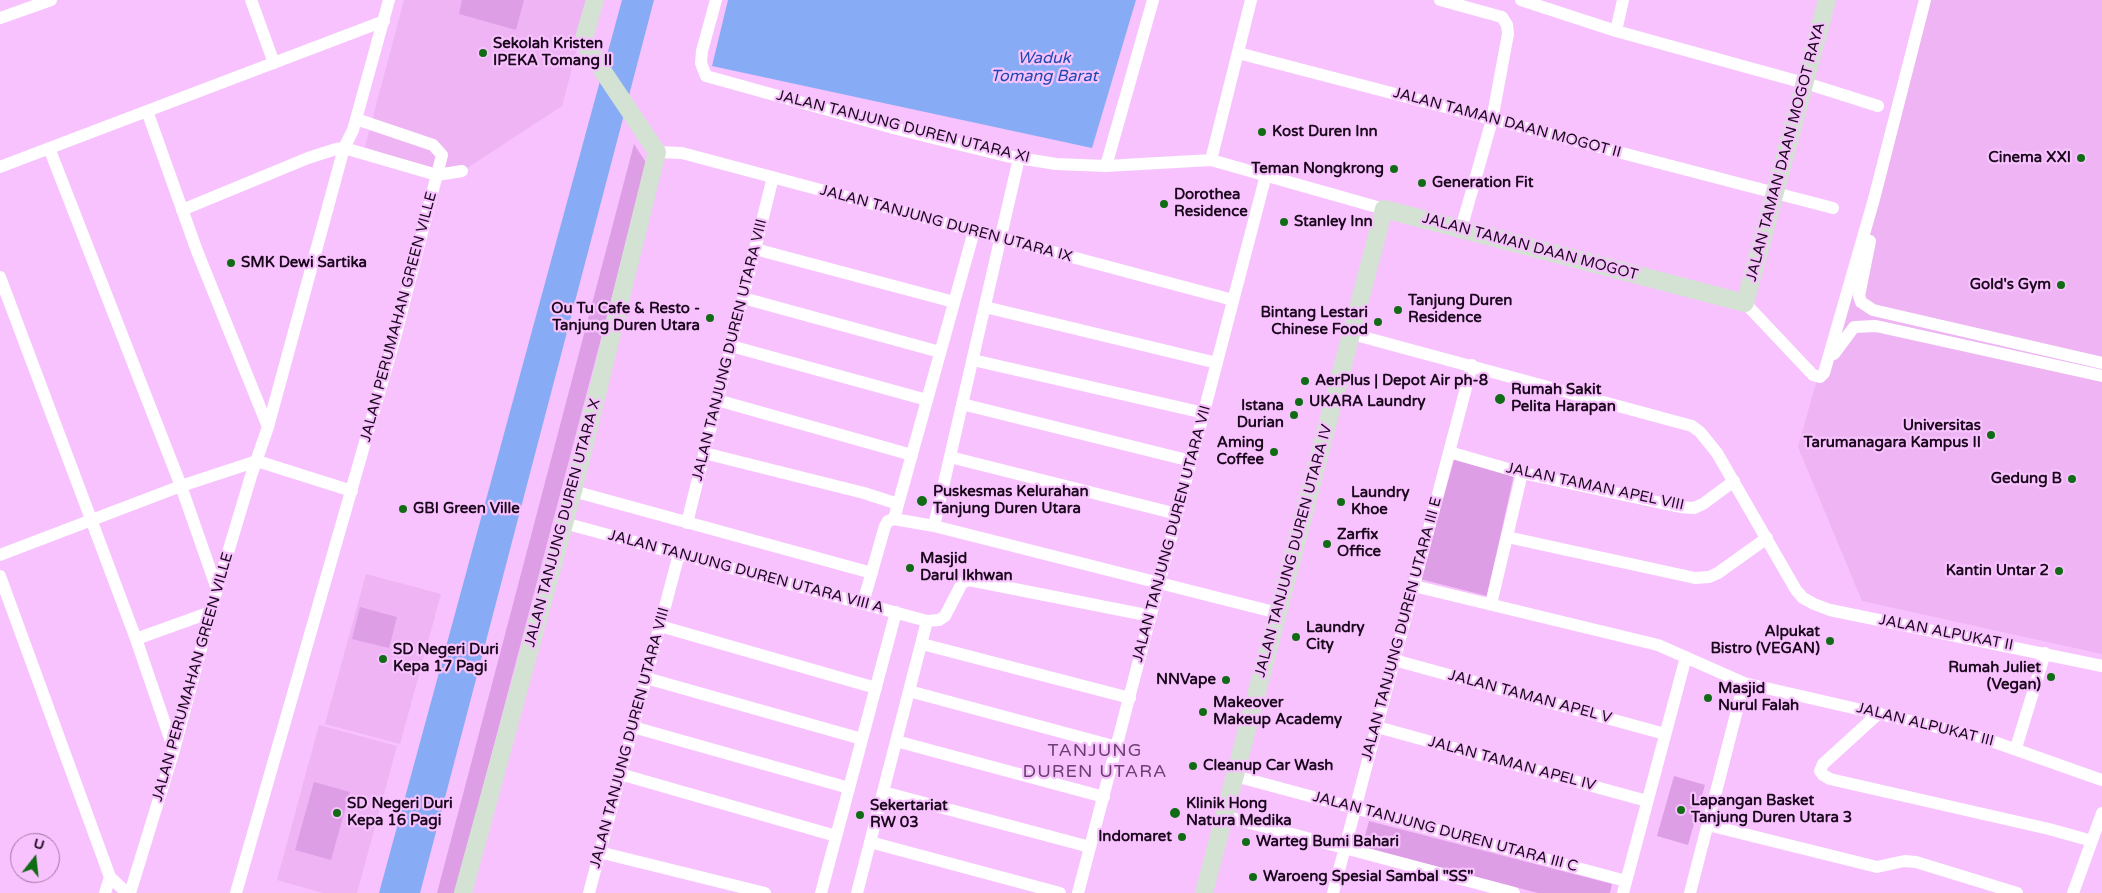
<!DOCTYPE html>
<style>
body{margin:0}
#map{position:relative;width:2102px;height:893px;overflow:hidden;background:#f8c2fe;font-family:"Varela Round",sans-serif}
canvas{display:block}
.north{position:absolute;left:10px;top:833px;width:50px;height:50px;box-sizing:border-box;background:#f8c2fe;border:1px solid #a078a4;border-radius:50%;rotate:16deg;font-size:14px;font-weight:700;line-height:20px;text-align:center;color:#1b081d}
.north::after{content:'';display:block;margin:auto;width:18px;height:22px;background:#116b14;clip-path:polygon(50% 0,100% 100%,50% 72%,0 100%)}
</style>
<div id="map">
<canvas width="2102" height="893"></canvas>
<div class="north">U</div>
</div>
<script>
const context = document.querySelector('canvas').getContext('2d');
context.lineJoin = 'round';
function fillPath(path, color) {
  context.fillStyle = color;
  context.fill(path, 'evenodd');
}
function shape(rows) {
  const path = new Path2D();
  for (const r of rows) {
    path.moveTo(r[0], r[1]);
    for (let i = 2; i < r.length; i += 2) path.lineTo(r[i], r[i + 1]);
  }
  return path;
}
function trace(path, color, width, dash) {
  context.strokeStyle = color;
  context.lineWidth = width;
  context.lineCap = dash ? 'butt' : 'round';
  context.setLineDash(dash || []);
  context.stroke(path);
}
function label(font, color, halo, rows, align = 'center') {
  context.font = font + ' "Varela Round",sans-serif';
  context.lineWidth = 4.5;
  context.setLineDash([]);
  context.textBaseline = 'middle';
  context.strokeStyle = halo;
  context.fillStyle = color;
  for (const [text, x, y, turn = 0] of rows) {
    context.save();
    context.translate(x, y);
    context.rotate((+turn || 0) * Math.PI / 180);
    context.textAlign = isNaN(turn) ? turn : align;
    if (halo) context.strokeText(text, 0, 0);
    context.fillText(text, 0, 0);
    context.restore();
  }
}
const built = shape([
 [404,0,590,0,562,106,458,174,429,169,365,147],
 [1924,0,2102,0,2102,654,1862,601,1798,447],
 [366,574,441,594,400,744,325,724],
 [319,725,397,746,357,893,323,893,277,880]
]);
const green = shape([
 [462,0,524,0,516,30,459,14],
 [634,144,647,164,455,893,437,893],
 [1455,457,1514,474,1487,596,1420,579],
 [360,607,397,617,389,648,352,639],
 [1674,776,1705,785,1688,845,1657,836],
 [314,782,350,792,331,860,295,850],
 [1369,821,1612,884,1610,893,1538,893,1362,847]
]);
const water = shape([
 [622,0,654,0,420,893,379,893],
 [728,0,1136,0,1092,148,712,66]
]);
const street = shape([
 [251,0,274,63],
 [716,0,702,51,701,63,706,76,897,129,1006,156,1056,164,1106,166,1211,160,1384,209],
 [1440,0,1502,17,1507,25,1508,34,1492,120,1461,229],
 [1521,0,1616,31,1815,86,1878,106],
 [0,18,51,0],
 [1616,31,1623,0],
 [1238,53,1833,208],
 [147,111,197,251,268,427],
 [49,148,181,486,217,589],
 [657,152,682,153,1233,300],
 [1211,160,1251,0],
 [1106,166,1153,0],
 [0,167,384,21],
 [182,210,308,158,336,149,344,148,437,175,462,171],
 [1870,241,1859,296,1861,302,1873,310,2102,363],
 [755,249,954,302],
 [0,277,136,639,174,750],
 [743,298,940,352],
 [1745,303,1813,375,1820,377,1824,373,1874,199,1925,0],
 [985,307,1217,363],
 [1352,334,1692,426,1700,432,1717,453,1796,590,1803,598,1814,604,1830,610,2102,666],
 [731,346,927,400],
 [1834,354,1854,327,1876,326,2102,376],
 [973,360,1204,413],
 [717,400,912,455],
 [962,404,1191,461],
 [1449,452,1522,473,1680,507,1694,508,1703,504,1734,481],
 [704,453,864,493,898,504],
 [950,457,1177,514],
 [573,491,872,573],
 [894,519,934,526,1278,613],
 [564,523,927,621,939,620,945,616,962,583,969,580,1151,616],
 [687,523,773,177],
 [934,526,1019,158],
 [1507,537,1695,578,1709,577,1718,573,1767,538],
 [0,555,181,486,257,461,352,491],
 [0,576,110,877,127,893],
 [1414,586,1658,645,1744,683,1980,737,2102,780],
 [863,603,885,526,888,521,894,519,974,231],
 [1491,604,1522,473],
 [660,626,876,688],
 [136,639,211,612],
 [922,644,1130,698],
 [1394,660,1665,734],
 [646,678,862,739],
 [909,691,1117,747],
 [1879,713,1823,764,1820,771,1823,775,1830,779,2049,829,2092,841],
 [633,727,849,788],
 [1377,727,1647,801],
 [896,741,1104,797],
 [2016,748,2045,653],
 [620,774,836,836],
 [1235,776,1626,881],
 [883,792,1090,847],
 [1224,816,1514,893],
 [1708,825,1877,867,1904,861,1916,862,2017,893],
 [870,842,1060,893],
 [599,852,765,893],
 [105,893,110,877],
 [130,893,174,750,217,589,251,476,268,427,344,148,353,130,389,0],
 [236,893,396,334,442,155,433,145,356,119],
 [589,893,679,554],
 [821,893,896,612],
 [857,893,927,621],
 [1078,893,1266,175],
 [1333,893,1472,365],
 [1623,893,1686,657],
 [1690,893,1744,683],
 [2073,893,2102,813]
]);
const secondary = shape([
 [463,893,573,491,657,152,586,46,584,38,595,0],
 [1204,893,1384,209,1745,303,1827,0]
]);
const markers = [
 [483,53,5,"#116b14"],
 [1262,132,5,"#116b14"],
 [2081,158,5,"#116b14"],
 [1394,169,5,"#116b14"],
 [1422,183,5,"#116b14"],
 [1164,204,5,"#116b14"],
 [1284,222,5,"#116b14"],
 [231,263,5,"#116b14"],
 [2061,285,5,"#116b14"],
 [1398,310,5,"#116b14"],
 [710,318,5,"#116b14"],
 [1378,322,5,"#116b14"],
 [1305,381,5,"#116b14"],
 [1500,399,6,"#116b14"],
 [1299,402,5,"#116b14"],
 [1294,415,5,"#116b14"],
 [1991,435,5,"#116b14"],
 [1274,452,5,"#116b14"],
 [2072,479,5,"#116b14"],
 [922,501,6,"#116b14"],
 [1341,502,5,"#116b14"],
 [403,509,5,"#116b14"],
 [1327,544,5,"#116b14"],
 [910,568,5,"#116b14"],
 [2059,571,5,"#116b14"],
 [1296,637,5,"#116b14"],
 [1830,641,5,"#116b14"],
 [383,659,5,"#116b14"],
 [2051,677,5,"#116b14"],
 [1226,680,5,"#116b14"],
 [1708,698,5,"#116b14"],
 [1203,712,5,"#116b14"],
 [1193,766,5,"#116b14"],
 [1681,810,5,"#116b14"],
 [337,813,5,"#116b14"],
 [1175,813,6,"#116b14"],
 [860,815,5,"#116b14"],
 [1182,837,5,"#116b14"],
 [1246,842,5,"#116b14"],
 [1253,877,5,"#116b14"]
];
const poiNames = [
 ["Sekolah Kristen",493,44],
 ["IPEKA Tomang II",493,61],
 ["Kost Duren Inn",1272,132],
 ["Cinema XXI",2071,158,"right"],
 ["Teman Nongkrong",1384,169,"right"],
 ["Generation Fit",1432,183],
 ["Dorothea",1174,195],
 ["Residence",1174,212],
 ["Stanley Inn",1294,222],
 ["SMK Dewi Sartika",241,263],
 ["Gold's Gym",2051,285,"right"],
 ["Tanjung Duren",1408,301],
 ["Residence",1408,318],
 ["Ou Tu Cafe & Resto -",700,309,"right"],
 ["Tanjung Duren Utara",700,326,"right"],
 ["Bintang Lestari",1368,313,"right"],
 ["Chinese Food",1368,330,"right"],
 ["AerPlus | Depot Air ph-8",1315,381],
 ["Rumah Sakit",1511,390],
 ["Pelita Harapan",1511,407],
 ["UKARA Laundry",1309,402],
 ["Istana",1284,406,"right"],
 ["Durian",1284,423,"right"],
 ["Universitas",1981,426,"right"],
 ["Tarumanagara Kampus II",1981,443,"right"],
 ["Aming",1264,443,"right"],
 ["Coffee",1264,460,"right"],
 ["Gedung B",2062,479,"right"],
 ["Puskesmas Kelurahan",933,492],
 ["Tanjung Duren Utara",933,509],
 ["Laundry",1351,493],
 ["Khoe",1351,510],
 ["GBI Green Ville",413,509],
 ["Zarfix",1337,535],
 ["Office",1337,552],
 ["Masjid",920,559],
 ["Darul Ikhwan",920,576],
 ["Kantin Untar 2",2049,571,"right"],
 ["Laundry",1306,628],
 ["City",1306,645],
 ["Alpukat",1820,632,"right"],
 ["Bistro (VEGAN)",1820,649,"right"],
 ["SD Negeri Duri",393,650],
 ["Kepa 17 Pagi",393,667],
 ["Rumah Juliet",2041,668,"right"],
 ["(Vegan)",2041,685,"right"],
 ["NNVape",1216,680,"right"],
 ["Masjid",1718,689],
 ["Nurul Falah",1718,706],
 ["Makeover",1213,703],
 ["Makeup Academy",1213,720],
 ["Cleanup Car Wash",1203,766],
 ["Lapangan Basket",1691,801],
 ["Tanjung Duren Utara 3",1691,818],
 ["SD Negeri Duri",347,804],
 ["Kepa 16 Pagi",347,821],
 ["Klinik Hong",1186,804],
 ["Natura Medika",1186,821],
 ["Sekertariat",870,806],
 ["RW 03",870,823],
 ["Indomaret",1172,837,"right"],
 ["Warteg Bumi Bahari",1256,842],
 ["Waroeng Spesial Sambal \"SS\"",1263,877]
];
const streetNames = [
 ["JALAN TAMAN DAAN MOGOT II",1507,123,15],
 ["JALAN TANJUNG DUREN UTARA XI",903,127,14],
 ["JALAN TAMAN DAAN MOGOT RAYA",1786,152,-75],
 ["JALAN TANJUNG DUREN UTARA IX",946,224,15],
 ["JALAN TAMAN DAAN MOGOT",1530,247,15],
 ["JALAN PERUMAHAN GREEN VILLE",399,317,-75],
 ["JALAN TANJUNG DUREN UTARA VIII",730,350,-76],
 ["JALAN TAMAN APEL VIII",1595,487,12],
 ["JALAN TANJUNG DUREN UTARA X",563,523,-75],
 ["JALAN TANJUNG DUREN UTARA VII",1172,534,-75],
 ["JALAN TANJUNG DUREN UTARA IV",1294,551,-75],
 ["JALAN TANJUNG DUREN UTARA VIII A",746,572,15],
 ["JALAN TANJUNG DUREN UTARA III E",1402,629,-75],
 ["JALAN ALPUKAT II",1946,633,11],
 ["JALAN PERUMAHAN GREEN VILLE",193,677,-74],
 ["JALAN TAMAN APEL V",1530,697,15],
 ["JALAN ALPUKAT III",1925,725,14],
 ["JALAN TANJUNG DUREN UTARA VIII",630,738,-75],
 ["JALAN TAMAN APEL IV",1512,764,15],
 ["JALAN TANJUNG DUREN UTARA III C",1445,832,15]
];
const waterNames = [
 ["Waduk",1044,59],
 ["Tomang Barat",1044,77]
];
const quarterNames = [
 ["TANJUNG",1095,751],
 ["DUREN UTARA",1095,772]
];
fillPath(built, '#eeb4f4');
fillPath(green, '#de9ee6');
fillPath(water, '#87acf5');
trace(street, '#fff', 12);
trace(secondary, '#d4e2d3', 18);
for (const [x, y, r, color] of markers) {
  const dot = new Path2D();
  dot.arc(x, y, r, 0, 2 * Math.PI);
  context.fillStyle = color;
  context.fill(dot);
  trace(dot, '#f8c2fe', 2);
}
label('bold 15px', '#1b081d', '#f8c2fe', poiNames, 'left');
label('15px', '#1b081d', '#f8c2fe', streetNames);
label('italic 16px', '#1b49b0', '#f8c2fe', waterNames);
context.letterSpacing = '1px';
label('18px', '#6c3e72', '#f8c2fe', quarterNames);
context.letterSpacing = '0px';
</script>
